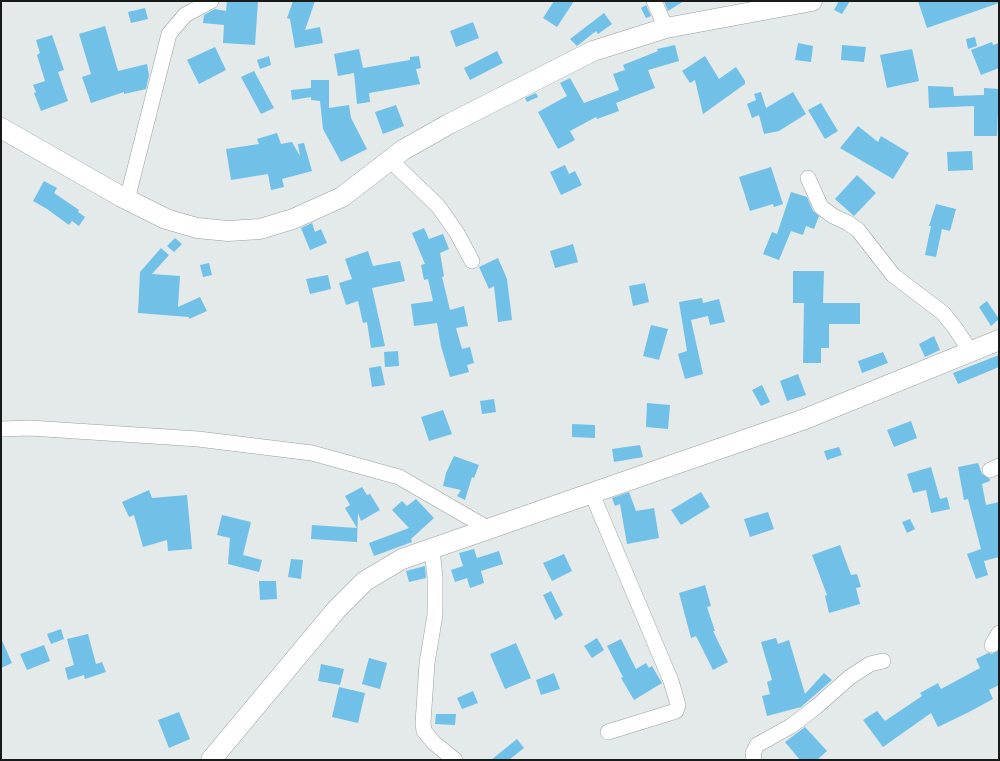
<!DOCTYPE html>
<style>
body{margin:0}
#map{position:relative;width:1000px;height:761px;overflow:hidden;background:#e4e9ea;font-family:Overpass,sans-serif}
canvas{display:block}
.frame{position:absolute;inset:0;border:2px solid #181919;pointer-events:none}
</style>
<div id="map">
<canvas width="1000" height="761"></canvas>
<div class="frame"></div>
</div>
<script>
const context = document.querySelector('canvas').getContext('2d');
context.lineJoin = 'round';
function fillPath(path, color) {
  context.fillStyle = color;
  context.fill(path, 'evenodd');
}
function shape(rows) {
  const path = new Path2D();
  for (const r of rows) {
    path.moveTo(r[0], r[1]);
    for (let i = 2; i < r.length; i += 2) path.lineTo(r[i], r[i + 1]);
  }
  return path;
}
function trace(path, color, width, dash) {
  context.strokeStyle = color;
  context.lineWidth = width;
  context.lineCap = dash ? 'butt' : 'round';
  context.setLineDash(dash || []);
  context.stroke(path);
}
const building = shape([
 [227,1,258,1,255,45,223,43,224,25,203,23,204,15,215,9,226,11],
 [293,1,315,1,305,30,320,27,323,43,295,48,290,19,287,18],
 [554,1,574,1,557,27,543,18],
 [664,1,684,1,668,11],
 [839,1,850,1,842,14,834,10],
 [918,1,999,1,999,3,927,28],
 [646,5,651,16,646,18,641,8],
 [145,8,148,19,131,23,128,12],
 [604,13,612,24,598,34,596,31,577,46,570,39],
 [473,22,479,38,456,47,450,31],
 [105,26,118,71,147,64,149,75,146,89,124,94,124,92,91,103,82,77,91,74,79,34],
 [52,35,64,70,58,72,68,101,41,111,34,93,36,92,33,85,45,81,37,55,40,53,36,40],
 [975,37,977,46,968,49,966,39],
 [992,42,993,45,999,43,999,68,981,75,971,50],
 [798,43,813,46,811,62,795,60],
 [675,45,679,61,648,70,655,88,616,103,619,111,597,119,596,117,570,131,575,140,558,149,538,112,567,96,560,83,570,78,584,103,619,90,613,74,625,70,623,65,658,51,657,49],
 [842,45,866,47,864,62,841,60],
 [215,47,226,70,199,84,187,60],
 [359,49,363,68,410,60,410,57,419,56,421,68,416,69,420,84,369,93,370,102,357,104,354,73,338,76,334,54],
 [912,49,919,81,887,88,880,55],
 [497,51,503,63,470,80,464,68],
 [269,56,271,65,260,69,257,60],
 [705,56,719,79,736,67,745,81,745,84,703,114,695,80,690,83,682,71],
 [254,71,274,108,261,114,241,77],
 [311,80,329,80,329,108,349,105,351,118,367,149,341,162,323,129,320,101,311,100,311,97,292,100,291,90,311,88],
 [928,86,953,87,954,96,984,95,984,88,999,89,997,136,974,136,974,106,929,108],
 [761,92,766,108,793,92,806,114,779,131,764,134,759,115,752,118,747,104,756,100,754,94],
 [536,93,538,97,527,102,525,98],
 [821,103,838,131,825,139,808,110],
 [396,105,404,126,383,134,375,112],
 [858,126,878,142,881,136,909,153,893,179,840,148],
 [277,133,281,144,292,142,300,156,298,144,304,143,312,171,282,179,284,187,271,190,268,174,231,180,226,149,259,144,257,139],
 [972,151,973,170,948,171,947,152],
 [565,165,569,174,575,171,582,185,561,195,550,172],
 [771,167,783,204,774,207,773,204,750,211,739,177],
 [857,175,876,193,854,216,835,199],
 [44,181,57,188,54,193,79,210,78,212,85,217,79,226,72,221,69,225,47,209,33,201],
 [791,192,807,197,813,211,819,216,814,229,806,226,803,235,791,231,779,260,763,254,772,232,777,234],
 [936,204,956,209,950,231,942,229,936,257,925,255,931,226,929,226],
 [312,223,315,232,321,229,327,243,310,250,301,228],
 [424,228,429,239,443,234,449,249,440,253,444,276,442,277,450,310,464,306,468,326,456,328,462,349,470,347,474,363,467,365,469,372,450,377,441,346,437,323,414,326,411,304,433,301,428,279,424,280,421,265,425,264,412,233],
 [175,238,182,244,174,252,167,246],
 [573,244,578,262,555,268,550,251],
 [161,248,169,255,152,274,180,276,178,307,200,297,207,311,189,319,189,317,138,313,140,272],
 [368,251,373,266,400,261,405,281,372,288,385,346,371,348,367,322,363,323,358,301,346,305,339,283,352,279,345,259],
 [498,258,507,279,512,320,498,322,494,286,489,289,479,267],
 [209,263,212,275,203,277,200,265],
 [793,271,824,271,823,303,860,303,860,324,829,324,829,348,821,348,821,363,803,363,804,303,793,303],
 [328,275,331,289,310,294,306,279],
 [645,283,649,302,633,306,629,286],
 [702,298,703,303,719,299,725,322,710,325,708,316,691,320,703,374,685,379,678,354,687,351,679,302],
 [987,301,999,319,991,326,979,307],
 [651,325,668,329,659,360,643,356],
 [934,336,940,350,925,357,919,344],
 [398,351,399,366,385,367,384,352],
 [883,352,888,363,862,373,858,361],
 [999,355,999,367,958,384,953,373],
 [381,366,385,385,372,387,369,368],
 [798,374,806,395,787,401,780,381],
 [762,385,770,402,761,406,752,390],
 [494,399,496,412,482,414,480,401],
 [647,403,670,405,668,429,646,427],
 [443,410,452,434,429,441,421,417],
 [911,421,917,438,894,447,887,430],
 [572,424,595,425,595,438,572,437],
 [640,445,643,457,614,462,612,449],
 [839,447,842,455,827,460,824,451],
 [454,456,479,465,474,478,472,477,465,500,457,496,461,490,443,486,446,473],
 [978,463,982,474,990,479,990,481,982,484,986,505,999,502,999,557,984,561,988,575,976,579,967,554,981,549,968,499,964,500,958,467],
 [931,467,940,499,947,497,950,509,931,513,926,490,913,493,907,474],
 [362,487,367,495,370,494,380,510,361,521,358,513,357,542,311,539,312,525,357,528,345,508,350,505,345,496],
 [149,490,152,498,187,495,192,549,168,551,167,540,143,547,134,515,129,517,122,502],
 [629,492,636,511,654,508,659,538,627,544,620,504,615,506,612,498],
 [701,492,710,507,681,525,671,510],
 [416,499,434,518,411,539,412,542,374,556,369,543,409,528,392,510,402,501,407,506],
 [768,512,774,529,750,537,744,519],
 [222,515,251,522,243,555,262,560,259,572,228,564,230,538,217,535],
 [910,519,915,529,907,533,902,522],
 [840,545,851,575,857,574,861,587,856,588,860,604,829,613,825,596,827,595,812,555],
 [474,549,477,558,499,551,503,564,481,571,484,583,470,588,467,578,455,582,451,570,463,566,459,553],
 [564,554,572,571,552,581,543,563],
 [291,559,303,560,301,579,288,577],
 [425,566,426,578,409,582,406,571],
 [259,581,276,581,277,599,260,600],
 [705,585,711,606,707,607,715,631,713,631,728,662,713,670,696,636,691,638,679,593],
 [551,591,563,615,555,620,543,595],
 [61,629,64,639,51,644,47,634],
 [88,634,96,664,102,662,106,672,85,679,84,675,68,680,65,668,74,665,67,639],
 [1,638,12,663,1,668],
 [597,638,604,650,592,658,584,646],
 [776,638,778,644,789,640,805,694,824,673,832,680,801,707,767,716,762,696,770,694,767,682,772,680,761,642],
 [621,639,636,669,646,663,649,668,652,666,662,683,634,700,621,678,623,677,607,646],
 [516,643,531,678,505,689,490,654],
 [44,645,50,661,27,670,20,654],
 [999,650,999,685,989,690,993,699,969,712,938,727,931,713,883,747,863,720,877,711,885,721,922,696,920,693,938,683,941,689,980,668,976,659,988,653,992,654],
 [369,658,387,663,380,689,362,684],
 [321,664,344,669,340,685,318,681],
 [554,673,560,689,541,695,536,680],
 [339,687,365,693,358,723,332,717],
 [473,691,478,703,462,709,457,698],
 [179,712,190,739,169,748,158,720],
 [436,714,456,714,455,725,435,724],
 [805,727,827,751,817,760,800,760,785,742],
 [517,739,524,748,509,760,491,760]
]);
const minor = shape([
 [654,1,666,28],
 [390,160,438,206,457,233,472,261],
 [808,178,821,207,833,216,848,223,858,230,893,275,943,313,955,328,971,352],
 [127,200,169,34,185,15,211,1],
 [1,429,30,428,198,439,312,453,399,477,489,529],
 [990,470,999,466],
 [592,494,671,681,678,705,676,711,608,732],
 [432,549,435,577,435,615,427,663,423,723,424,731,434,743,455,760],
 [992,645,999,633],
 [754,760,753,753,757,745,791,726,816,707,850,677,870,664,883,661]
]);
const major = shape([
 [1,128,122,197,166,219,197,228,228,231,260,229,293,219,342,197,403,150,449,124,593,51,666,28,812,1],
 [211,760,336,610,365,581,402,559,805,419,999,340]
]);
fillPath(building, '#70c0e8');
trace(minor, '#9a9f9f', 16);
trace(major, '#9a9f9f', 21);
trace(minor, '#fff', 15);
trace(major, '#fff', 20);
</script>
